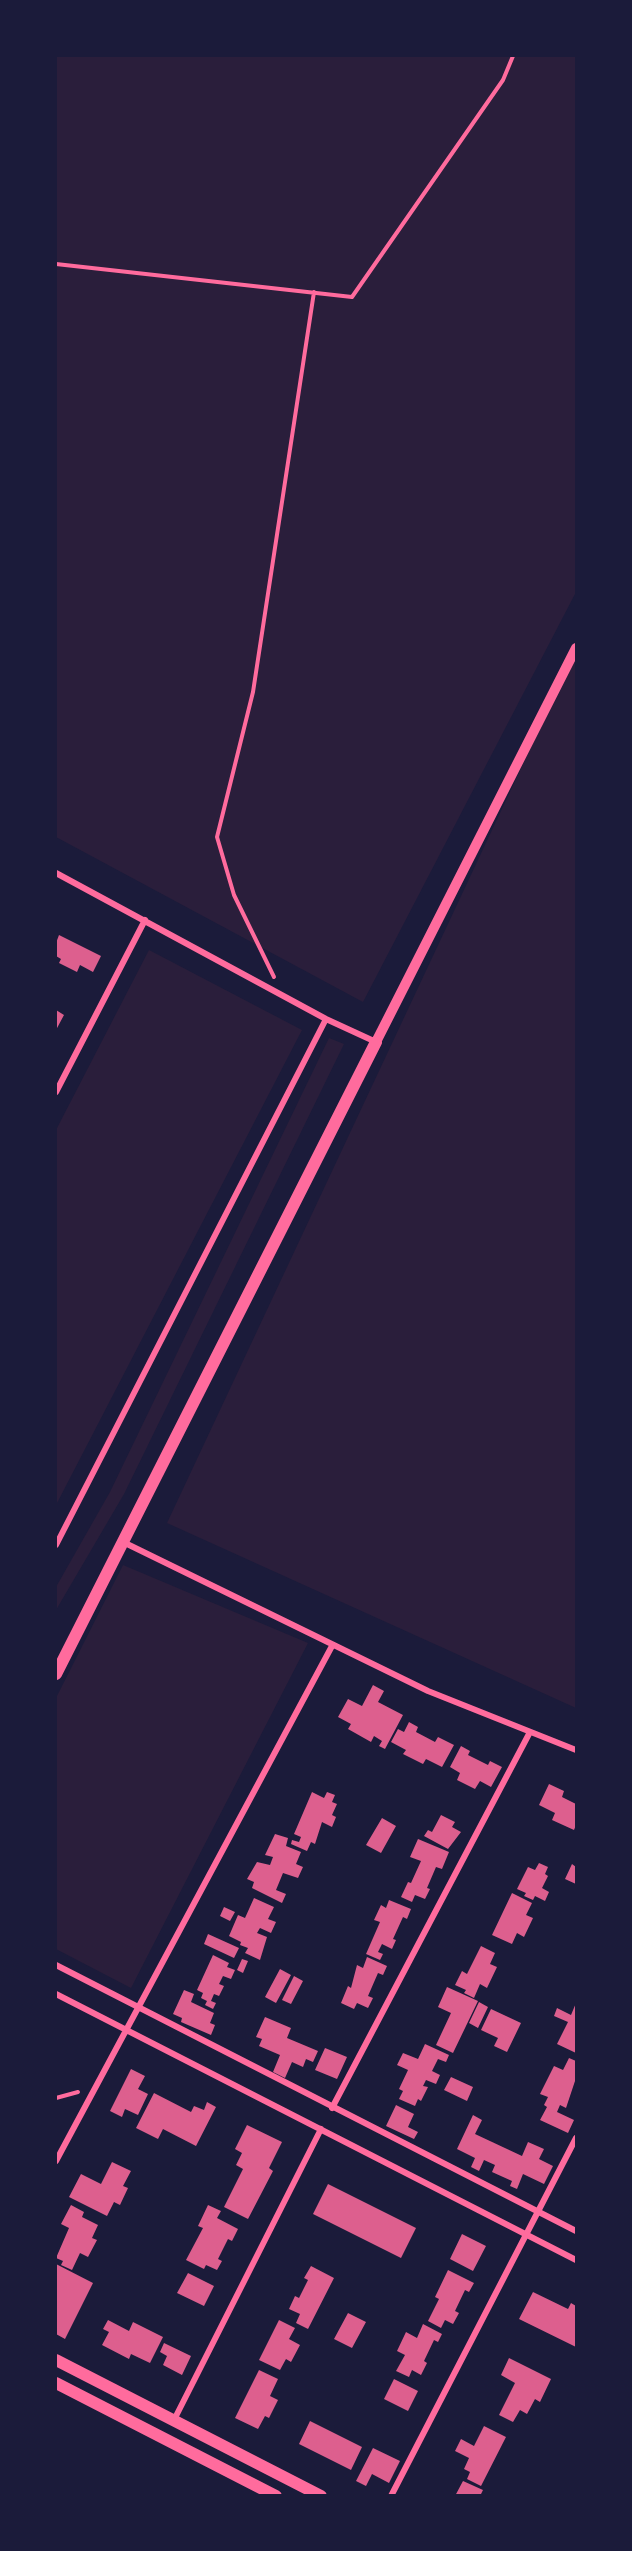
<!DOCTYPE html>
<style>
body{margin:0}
#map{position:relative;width:632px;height:2551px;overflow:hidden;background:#1b1b3a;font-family:"Fira Sans Condensed",sans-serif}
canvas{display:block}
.frame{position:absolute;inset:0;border:57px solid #1b1b3a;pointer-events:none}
</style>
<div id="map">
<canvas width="632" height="2551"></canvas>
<div class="frame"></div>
</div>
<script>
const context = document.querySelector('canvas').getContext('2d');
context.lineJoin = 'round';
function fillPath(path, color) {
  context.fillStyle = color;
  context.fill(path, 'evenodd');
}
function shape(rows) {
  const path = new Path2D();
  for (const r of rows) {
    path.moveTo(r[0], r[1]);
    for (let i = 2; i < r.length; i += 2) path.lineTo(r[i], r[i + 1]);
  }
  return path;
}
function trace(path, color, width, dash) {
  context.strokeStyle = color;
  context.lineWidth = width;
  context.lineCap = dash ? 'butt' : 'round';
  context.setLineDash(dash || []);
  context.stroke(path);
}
const green = shape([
 [56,56,576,56,576,592,363,1002,56,837],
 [576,651,576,1708,167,1523],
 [149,950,302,1030,56,1505,56,1130],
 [329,1038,344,1044,124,1494,56,1610,56,1587,110,1492],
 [123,1565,308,1643,131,1988,56,1949,56,1698]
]);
const building = shape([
 [59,935,101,956,93,972,80,965,77,972,59,963,61,959,56,956,56,943],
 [56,1010,64,1015,56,1030],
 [373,1685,384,1691,378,1702,403,1715,385,1749,379,1746,382,1741,374,1736,371,1742,348,1729,351,1724,338,1717,348,1699,362,1706],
 [409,1722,418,1727,416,1732,435,1742,438,1737,454,1745,442,1767,426,1759,423,1764,403,1754,406,1750,391,1742,398,1729,404,1732],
 [461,1746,470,1751,468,1755,488,1765,490,1761,502,1767,491,1787,480,1781,475,1789,457,1780,460,1773,450,1767],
 [549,1784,564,1791,562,1797,576,1804,576,1825,574,1830,552,1820,555,1813,539,1805],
 [312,1792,324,1798,327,1792,335,1795,332,1802,337,1804,332,1815,336,1817,332,1827,322,1822,315,1844,311,1842,307,1851,291,1844,292,1840,299,1842,301,1837,294,1834],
 [441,1815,455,1822,452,1827,461,1832,448,1849,424,1836,428,1830,432,1832],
 [382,1818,396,1826,381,1853,366,1845],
 [275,1834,288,1838,286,1846,301,1852,296,1864,303,1867,298,1878,283,1873,276,1890,286,1894,282,1903,252,1888,254,1882,247,1879,257,1862,270,1865,273,1857,265,1855],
 [418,1839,449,1852,442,1869,436,1867,427,1888,430,1889,425,1899,415,1895,412,1902,401,1897,408,1882,411,1883,421,1861,410,1857],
 [539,1863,548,1867,545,1874,548,1876,542,1888,549,1892,545,1901,535,1896,533,1900,524,1896,526,1893,517,1889,528,1867,535,1870],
 [572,1864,576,1867,576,1884,565,1879],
 [512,1893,532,1903,526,1915,533,1918,524,1937,517,1933,512,1944,492,1935],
 [254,1898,274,1907,268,1919,276,1922,271,1933,260,1928,257,1933,267,1937,260,1960,245,1953,248,1948,240,1945,241,1942,229,1936,238,1915,245,1918],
 [389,1900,411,1909,407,1919,403,1917,393,1939,396,1940,392,1949,382,1944,378,1952,383,1954,380,1960,366,1954,380,1922,374,1920,381,1905,386,1908],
 [224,1907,235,1912,230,1921,220,1916],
 [208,1934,239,1948,234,1958,204,1944],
 [481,1946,495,1953,490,1964,497,1967,487,1988,480,1984,474,1998,464,1993,466,1990,455,1985,462,1971,467,1974],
 [213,1955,229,1963,227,1967,235,1970,231,1979,223,1976,219,1984,224,1986,219,1996,214,1994,211,2001,216,2003,213,2009,205,2005,207,2001,201,1998,203,1993,197,1990],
 [367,1957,387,1966,383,1975,378,1973,368,1996,373,1998,368,2008,357,2003,354,2009,341,2003,348,1986,351,1988,357,1965,363,1968],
 [242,1959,248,1961,243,1973,237,1970],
 [280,1969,291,1975,276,2003,265,1997],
 [294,1976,303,1981,291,2004,282,2000],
 [447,1987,478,2001,453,2053,436,2045,451,2013,438,2007],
 [184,1990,194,1994,191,2002,214,2013,210,2023,215,2025,211,2035,181,2022,182,2018,173,2014],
 [479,2002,488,2007,478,2028,469,2023],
 [576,2003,576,2053,557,2044,568,2022,554,2016,557,2008,571,2015],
 [491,2009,521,2023,507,2052,494,2046,498,2038,481,2030],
 [265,2017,291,2028,287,2038,318,2051,313,2062,306,2059,303,2067,292,2062,285,2078,273,2072,280,2055,259,2046,262,2039,256,2037],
 [425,2044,449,2055,446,2062,438,2059,432,2071,440,2075,436,2084,426,2080,423,2086,428,2087,421,2101,418,2099,415,2106,399,2099,403,2091,399,2089,408,2070,397,2065,403,2053,418,2059],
 [325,2048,347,2057,337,2079,315,2070],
 [569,2058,576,2061,576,2078,566,2108,560,2105,557,2112,574,2120,568,2133,540,2120,547,2107,544,2105,548,2097,540,2094,554,2066,563,2070],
 [131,2069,145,2076,138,2089,148,2094,138,2115,125,2109,122,2117,110,2111],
 [451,2077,473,2087,467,2101,444,2090],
 [154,2093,191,2112,194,2106,204,2110,207,2102,216,2107,196,2146,163,2129,158,2139,136,2128],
 [396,2105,414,2114,408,2127,418,2132,414,2139,386,2126],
 [473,2115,482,2120,475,2134,522,2156,528,2142,544,2149,539,2159,553,2166,544,2184,523,2174,517,2189,510,2186,512,2181,492,2172,495,2165,484,2160,479,2171,471,2167,475,2158,457,2149],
 [247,2125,282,2142,269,2168,273,2171,248,2219,224,2207,243,2169,236,2165,242,2153,235,2149],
 [112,2162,131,2171,123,2186,128,2188,120,2205,114,2202,107,2216,69,2197,81,2174,101,2184],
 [328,2184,416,2228,401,2258,313,2214],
 [71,2205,84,2212,82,2217,98,2225,92,2238,97,2240,88,2257,80,2253,72,2270,61,2265,63,2261,56,2258,69,2228,61,2224],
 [208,2205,221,2211,217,2218,238,2229,232,2241,228,2239,218,2259,222,2261,217,2270,206,2265,204,2269,186,2260,203,2228,198,2226],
 [462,2234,486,2246,473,2271,450,2259],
 [56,2264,93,2283,65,2339,56,2334],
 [311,2266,334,2278,308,2329,296,2323,300,2314,289,2309,295,2296,299,2298,308,2280,304,2278],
 [448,2270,474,2283,469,2292,465,2290,455,2311,459,2313,453,2324,445,2320,441,2328,428,2321,439,2299,435,2297],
 [188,2273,214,2286,204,2306,177,2293],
 [533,2292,568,2309,571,2303,576,2306,576,2347,519,2319],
 [348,2313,366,2322,352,2348,334,2339],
 [108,2320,129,2331,133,2322,163,2337,150,2363,131,2354,129,2359,102,2345,109,2332,103,2329],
 [279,2320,295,2328,289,2339,300,2345,291,2362,286,2359,280,2370,259,2360],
 [423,2324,442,2334,438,2342,434,2340,424,2361,427,2363,421,2375,412,2370,409,2377,396,2371,405,2355,397,2351,406,2332,417,2338],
 [164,2343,191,2356,182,2375,163,2365,167,2356,160,2352],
 [509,2358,551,2379,540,2402,535,2399,527,2414,520,2410,513,2422,499,2415,515,2383,501,2375],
 [259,2370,278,2379,270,2396,278,2400,269,2418,265,2416,258,2429,235,2418],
 [394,2379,418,2391,408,2411,384,2399],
 [310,2421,362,2447,351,2470,299,2444],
 [484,2426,506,2437,481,2486,467,2479,470,2472,464,2469,469,2458,455,2451,461,2439,474,2446],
 [373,2448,400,2461,389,2483,372,2474,366,2486,356,2481],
 [463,2481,483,2490,480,2496,455,2496]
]);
const path = shape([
 [56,264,352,297,503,80,513,56],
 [274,977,234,895,217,837,253,692,314,292],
 [56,2098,78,2092]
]);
const minor = shape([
 [56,873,326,1019,376,1042],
 [56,1092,145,920],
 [123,1542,428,1691,576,1750],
 [56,1545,326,1019],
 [56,1965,576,2231],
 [56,1994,576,2260],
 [332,2108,530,1732],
 [56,2161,332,1646],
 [174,2420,321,2129],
 [391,2496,576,2138]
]);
const tertiary = shape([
 [376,1042,576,648]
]);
const secondary = shape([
 [56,1674,376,1042],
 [56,2360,321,2496],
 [56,2383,276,2496]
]);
fillPath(green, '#2a1e3b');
fillPath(building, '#dd5f8e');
trace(path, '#ff6b9d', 4);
trace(minor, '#ff6b9d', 6);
trace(tertiary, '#ff6b9d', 10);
trace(secondary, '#ff6b9d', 12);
</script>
